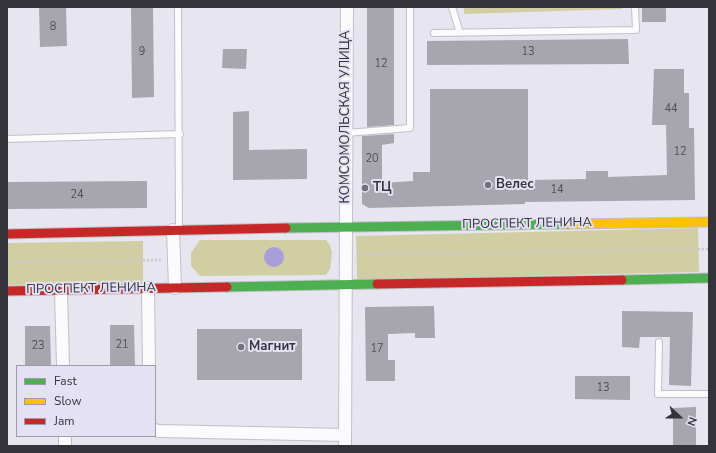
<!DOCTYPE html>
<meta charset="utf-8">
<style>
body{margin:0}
#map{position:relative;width:716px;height:453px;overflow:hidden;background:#e7e5f0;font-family:"Nunito Sans",sans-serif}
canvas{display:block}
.frame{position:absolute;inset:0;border:8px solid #34333a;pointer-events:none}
.legend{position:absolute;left:16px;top:365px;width:140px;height:72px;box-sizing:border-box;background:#e4e1f4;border:1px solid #9e9baa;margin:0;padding:5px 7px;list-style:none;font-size:12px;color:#34333a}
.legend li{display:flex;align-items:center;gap:8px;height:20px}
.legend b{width:20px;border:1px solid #9e9baa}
.north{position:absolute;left:660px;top:397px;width:40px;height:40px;-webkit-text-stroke:3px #e4e1f4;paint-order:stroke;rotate:111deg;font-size:11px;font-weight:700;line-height:16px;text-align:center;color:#34333a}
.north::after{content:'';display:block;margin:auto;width:14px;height:18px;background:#34333a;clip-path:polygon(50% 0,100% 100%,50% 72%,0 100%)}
</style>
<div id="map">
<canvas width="716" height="453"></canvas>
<div class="frame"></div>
<ul class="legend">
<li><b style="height:5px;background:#4caf50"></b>Fast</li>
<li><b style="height:5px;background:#ffc107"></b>Slow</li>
<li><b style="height:5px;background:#c62828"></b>Jam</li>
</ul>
<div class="north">N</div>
</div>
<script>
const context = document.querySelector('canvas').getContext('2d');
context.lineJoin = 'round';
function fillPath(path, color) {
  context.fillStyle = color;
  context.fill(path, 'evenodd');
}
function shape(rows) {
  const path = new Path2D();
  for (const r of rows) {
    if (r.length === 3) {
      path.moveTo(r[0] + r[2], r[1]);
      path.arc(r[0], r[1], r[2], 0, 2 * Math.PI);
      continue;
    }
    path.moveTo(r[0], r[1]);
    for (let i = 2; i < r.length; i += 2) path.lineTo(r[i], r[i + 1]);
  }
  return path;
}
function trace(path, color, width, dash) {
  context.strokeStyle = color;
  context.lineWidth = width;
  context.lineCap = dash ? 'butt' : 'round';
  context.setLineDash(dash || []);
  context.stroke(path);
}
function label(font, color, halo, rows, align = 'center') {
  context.font = font + ' "Nunito Sans",sans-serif';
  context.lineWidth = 4;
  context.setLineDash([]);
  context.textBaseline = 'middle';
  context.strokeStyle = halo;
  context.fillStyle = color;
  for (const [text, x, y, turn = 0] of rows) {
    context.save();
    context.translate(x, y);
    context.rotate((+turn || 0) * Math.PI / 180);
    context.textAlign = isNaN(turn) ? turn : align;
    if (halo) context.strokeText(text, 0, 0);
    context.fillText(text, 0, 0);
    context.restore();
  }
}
const green = shape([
 [464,7,622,7,622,9,464,14],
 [698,228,699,272,357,280,356,236],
 [200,240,326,240,330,245,332,252,331,263,330,269,326,275,200,276,191,266,191,253],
 [143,241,143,283,7,285,7,243]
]);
const water = shape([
 [274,257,10]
]);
const building = shape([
 [39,7,66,7,67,46,40,47],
 [131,7,153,7,154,97,132,98],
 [367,7,394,7,394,125,367,127],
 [642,7,666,7,666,22,642,22],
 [628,39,629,64,427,65,427,41],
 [223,49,247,49,246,69,222,68],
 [654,69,684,69,684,93,689,93,689,128,694,128,695,200,525,202,525,204,369,208,362,204,362,136,394,134,394,143,382,145,382,183,413,181,413,172,430,172,430,89,528,89,528,180,586,179,586,171,608,171,608,177,667,175,666,125,652,125],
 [249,111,249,150,307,149,307,179,233,180,233,112],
 [147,181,147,208,8,209,7,182],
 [434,306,435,338,415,338,415,333,388,334,388,360,395,360,395,381,366,381,365,307],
 [622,311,693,312,691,386,669,385,670,337,640,337,639,348,622,347],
 [110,325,134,325,135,366,110,366],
 [25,326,50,326,51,366,25,366],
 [197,329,302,329,302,380,197,380],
 [575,376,630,376,630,400,575,399],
 [696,407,696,446,673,446,673,408]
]);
const path = shape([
 [358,254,709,249],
 [7,262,162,260]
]);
const lane = shape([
 [178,7,179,230],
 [452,7,460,33],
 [434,33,636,30,635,7],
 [346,133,410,128,410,7],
 [7,139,180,134],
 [659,342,658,394,709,394]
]);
const street = shape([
 [173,230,175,288],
 [148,288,149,366],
 [61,290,63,366],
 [155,430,159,431,345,435],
 [65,436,65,446],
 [345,446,347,7]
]);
const fast = shape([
 [286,228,569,224],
 [622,280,709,278],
 [227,287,377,284]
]);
const slow = shape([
 [569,224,709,222]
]);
const jam = shape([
 [7,234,286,228],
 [377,284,622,280],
 [7,291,227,287]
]);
const markers = [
 [488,185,4,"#73717a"],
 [365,188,4,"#73717a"],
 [241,347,4,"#73717a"]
];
const numberNames = [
 ["8",53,27],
 ["9",142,52],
 ["13",528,52],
 ["12",381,64],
 ["44",671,109],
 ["12",680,152],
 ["20",372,159],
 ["14",557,190],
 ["24",77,195],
 ["21",122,345],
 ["23",38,346],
 ["17",377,349],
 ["13",603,388]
];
const streetNames = [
 ["КОМСОМОЛЬСКАЯ УЛИЦА",346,117,-90],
 ["ПРОСПЕКТ ЛЕНИНА",527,224,-1],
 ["ПРОСПЕКТ ЛЕНИНА",91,289,-1]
];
const poiNames = [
 ["Велес",496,185],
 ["ТЦ",373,188],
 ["Магнит",249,347]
];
fillPath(green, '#d2cea4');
fillPath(water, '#a99dda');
fillPath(building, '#a7a5ad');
trace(lane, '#c0c0c7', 8);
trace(street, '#c0c0c7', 14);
trace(fast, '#c0c0c7', 11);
trace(slow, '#c0c0c7', 11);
trace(jam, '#c0c0c7', 11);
trace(path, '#c9c8cd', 2.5, [2, 2]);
trace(lane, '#fbfbfd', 6);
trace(street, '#fbfbfd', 12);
trace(fast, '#4caf50', 9);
trace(slow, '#ffc107', 9);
trace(jam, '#c62828', 9);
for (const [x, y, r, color] of markers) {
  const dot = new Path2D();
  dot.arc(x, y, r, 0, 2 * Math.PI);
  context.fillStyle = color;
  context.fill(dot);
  trace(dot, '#e4e1f4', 1.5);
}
label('11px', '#515057', null, numberNames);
label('13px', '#34333a', '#e4e1f4', streetNames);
label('bold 13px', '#34333a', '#e4e1f4', poiNames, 'left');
</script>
